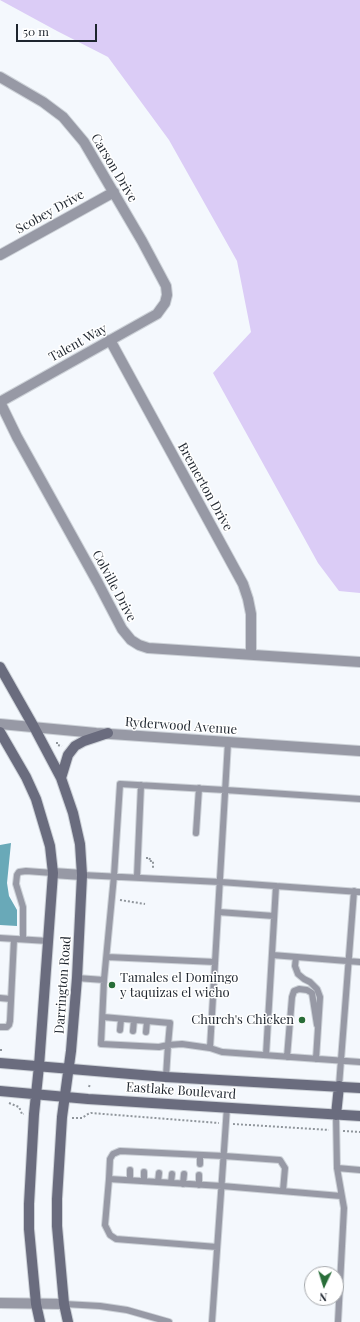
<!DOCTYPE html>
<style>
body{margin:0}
#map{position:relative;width:360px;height:1322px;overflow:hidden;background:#f4f8fd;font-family:"Playfair Display",serif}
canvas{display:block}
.north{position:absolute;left:304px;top:1266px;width:40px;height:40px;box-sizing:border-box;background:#fff;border:1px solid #a5a8ab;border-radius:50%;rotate:184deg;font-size:11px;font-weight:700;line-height:16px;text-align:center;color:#1e252e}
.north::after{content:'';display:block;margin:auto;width:14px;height:18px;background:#286d38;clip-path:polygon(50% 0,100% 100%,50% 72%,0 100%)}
.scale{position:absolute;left:16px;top:24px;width:81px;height:18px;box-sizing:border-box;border:2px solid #1e252e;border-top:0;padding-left:5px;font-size:12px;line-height:14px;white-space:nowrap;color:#1e252e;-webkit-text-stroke:3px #fff;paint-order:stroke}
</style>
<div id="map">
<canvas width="360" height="1322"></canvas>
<div class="north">N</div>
<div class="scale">50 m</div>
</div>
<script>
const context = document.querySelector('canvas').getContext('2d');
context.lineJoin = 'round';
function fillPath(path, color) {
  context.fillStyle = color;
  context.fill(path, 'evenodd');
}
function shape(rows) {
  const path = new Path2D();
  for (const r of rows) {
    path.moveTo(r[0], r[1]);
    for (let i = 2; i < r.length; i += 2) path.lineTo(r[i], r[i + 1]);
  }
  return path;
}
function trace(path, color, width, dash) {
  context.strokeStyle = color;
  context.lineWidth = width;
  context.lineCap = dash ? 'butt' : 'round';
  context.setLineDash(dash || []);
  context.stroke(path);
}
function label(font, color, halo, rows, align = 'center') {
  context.font = font + ' "Playfair Display",serif';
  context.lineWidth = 3;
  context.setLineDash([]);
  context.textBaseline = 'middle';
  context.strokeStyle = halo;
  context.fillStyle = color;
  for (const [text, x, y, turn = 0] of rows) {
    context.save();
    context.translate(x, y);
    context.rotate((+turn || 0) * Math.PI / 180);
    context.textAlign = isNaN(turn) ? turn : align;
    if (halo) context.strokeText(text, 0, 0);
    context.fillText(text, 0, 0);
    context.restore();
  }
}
const green = shape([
 [0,0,360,0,360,593,339,591,318,563,213,373,251,332,237,261,169,140,108,57,57,31]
]);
const water = shape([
 [11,843,7,883,9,896,17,910,17,926,0,925,0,845]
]);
const path = shape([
 [57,742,57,745,62,746],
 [146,858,150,858,149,861,153,861,153,869],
 [120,900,145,904],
 [0,1050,4,1050],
 [89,1087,90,1084],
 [9,1103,19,1107,22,1114,24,1114],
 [72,1118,82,1118,88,1114,91,1113,219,1123],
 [233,1124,329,1130],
 [343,1131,360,1132]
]);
const service = shape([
 [196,833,199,788],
 [82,875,220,882,360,892],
 [137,877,141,785],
 [218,912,274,916],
 [0,938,48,941],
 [23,939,23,907,16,884,17,875,19,872,26,871,53,873],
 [272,955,360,962],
 [107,957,215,962],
 [296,957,295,966,298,974,304,979,310,982,317,989,320,997,316,1059],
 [77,978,104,980,114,876,120,784,225,790,360,799],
 [104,980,101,1044,159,1047,168,1045,166,1077],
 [0,998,11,999],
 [103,1017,170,1023,168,1045,182,1044,210,1048,222,1052,360,1062],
 [0,1027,7,1027,9,1025,10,1021,14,939],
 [120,1030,121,1019],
 [133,1031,134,1020],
 [146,1032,147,1021],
 [210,1048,228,742],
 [266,1055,276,886],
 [287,1057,292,997,294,991,299,989,307,990,312,993,317,1025],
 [339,1086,354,891],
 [336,1115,337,1168,344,1208,338,1322],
 [200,1164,200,1155],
 [337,1168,360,1170],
 [109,1179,110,1159,113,1154,120,1151,224,1156,280,1160,285,1168,283,1191],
 [130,1180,130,1170],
 [144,1181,144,1172],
 [158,1182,159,1173],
 [171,1183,172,1174],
 [183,1184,184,1174],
 [199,1185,199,1175],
 [217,1247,116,1239,110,1235,105,1225,109,1179,222,1186,341,1196],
 [64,1304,100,1306,127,1310,169,1322],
 [212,1322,227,1107]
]);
const minor = shape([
 [0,77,43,102,63,117,84,142,142,241,166,286,167,295,165,303,157,314,0,402],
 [0,255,114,192],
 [110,340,243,584,248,599,251,614,251,655],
 [0,402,17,437,98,583,122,629,131,640,139,645,148,648,360,662],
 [53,873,82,875],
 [0,1303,64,1304]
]);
const tertiary = shape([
 [0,724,96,733,360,751]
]);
const secondary = shape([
 [0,667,34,727,61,778,73,813,80,844,82,875,77,978,71,1051,62,1117,57,1199,57,1226,64,1304,68,1322],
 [0,732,26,777,36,799,50,846,53,873,39,1066,34,1114,29,1204,29,1229,36,1304,40,1322],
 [61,778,68,755,75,746,84,741,108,733],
 [0,1063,166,1077,360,1088],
 [0,1091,88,1099,360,1116],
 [336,1115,339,1086]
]);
const markers = [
 [112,985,4,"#286d38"],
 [302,1020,4,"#286d38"]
];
const streetNames = [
 ["Carson Drive",114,168,59],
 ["Scobey Drive",50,212,-29],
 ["Talent Way",78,343,-29],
 ["Bremerton Drive",205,487,61],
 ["Colville Drive",114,586,62],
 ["Ryderwood Avenue",181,726,4],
 ["Darrington Road",63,985,-86],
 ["Eastlake Boulevard",181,1091,4]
];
const poiNames = [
 ["Tamales el Domingo",120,978],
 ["y taquizas el wicho",120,993],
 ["Church's Chicken",294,1020,"right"]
];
fillPath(green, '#dbccf6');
fillPath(water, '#69a9b8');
trace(service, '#cdd2d8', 8);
trace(minor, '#cdd2d8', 12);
trace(tertiary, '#cdd2d8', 12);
trace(secondary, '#cdd2d8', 12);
trace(path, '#90969c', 2, [2, 2]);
trace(service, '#9799a5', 6);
trace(minor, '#9799a5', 10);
trace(tertiary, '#9799a5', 10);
trace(secondary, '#6a6c7e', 10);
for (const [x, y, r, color] of markers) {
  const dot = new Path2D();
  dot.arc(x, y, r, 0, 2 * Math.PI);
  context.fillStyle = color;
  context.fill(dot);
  trace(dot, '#fff', 1.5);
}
label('13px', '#1e252e', '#fff', streetNames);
label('13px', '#1e252e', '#fff', poiNames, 'left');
</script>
